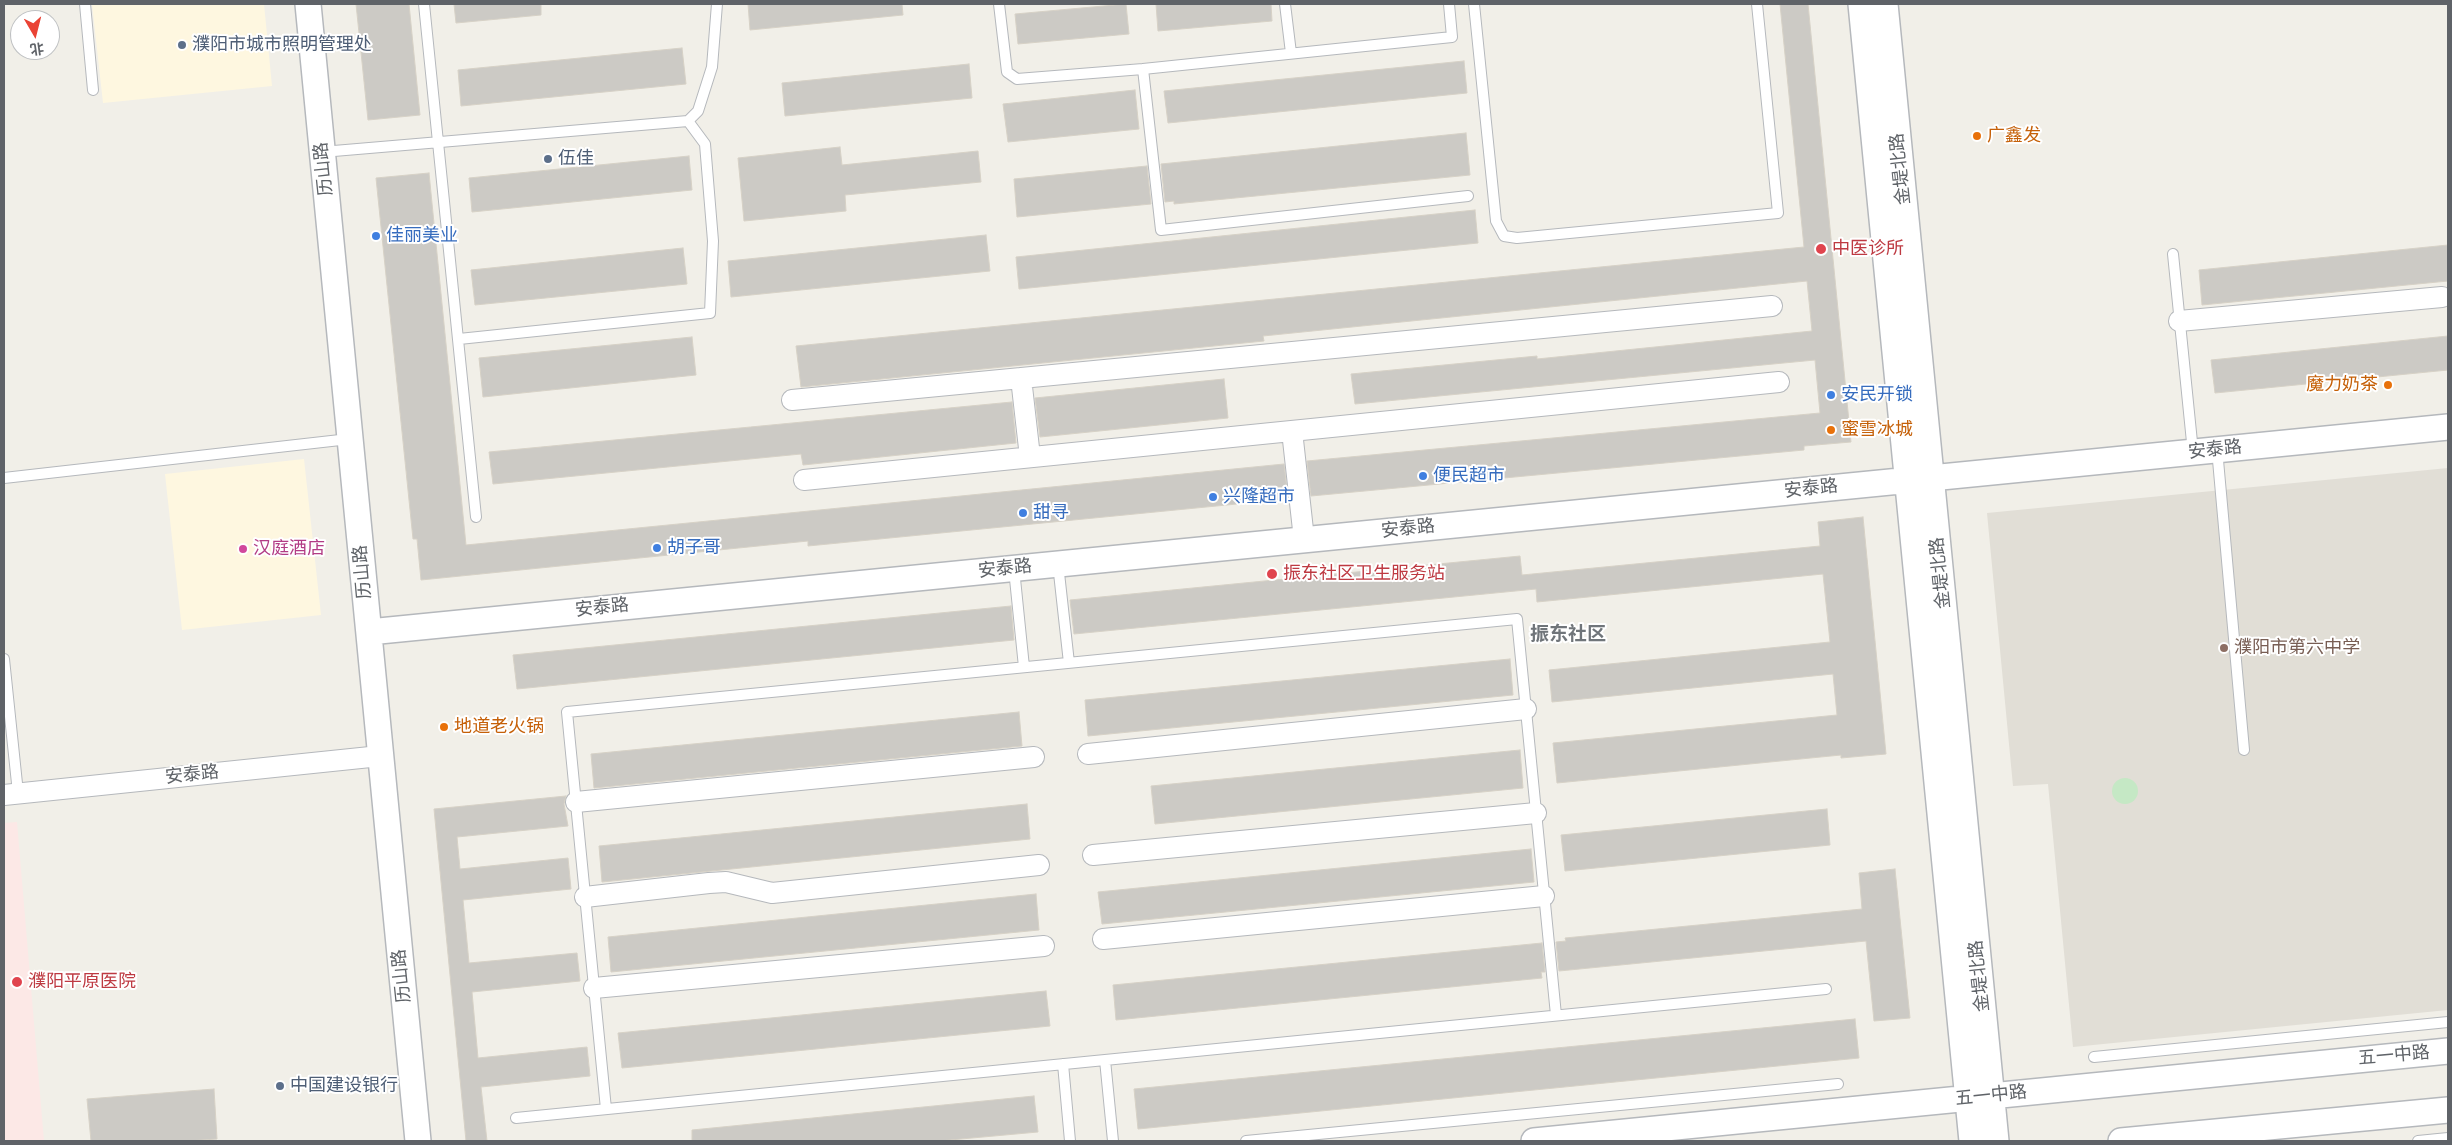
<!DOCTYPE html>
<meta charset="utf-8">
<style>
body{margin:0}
#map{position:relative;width:2452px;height:1145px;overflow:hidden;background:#f1efe8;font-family:"Space Grotesk","Noto Sans SC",sans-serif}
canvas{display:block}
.frame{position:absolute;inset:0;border:5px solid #5f6368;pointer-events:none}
.north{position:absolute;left:10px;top:10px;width:50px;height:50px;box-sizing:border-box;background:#fff;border:1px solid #bfc1c3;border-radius:50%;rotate:172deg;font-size:14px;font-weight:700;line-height:20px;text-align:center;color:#5f6368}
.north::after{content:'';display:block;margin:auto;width:18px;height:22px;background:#ea4335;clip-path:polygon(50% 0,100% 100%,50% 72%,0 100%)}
</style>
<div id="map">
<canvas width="2452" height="1145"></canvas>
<div class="frame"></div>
<div class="north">北</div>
</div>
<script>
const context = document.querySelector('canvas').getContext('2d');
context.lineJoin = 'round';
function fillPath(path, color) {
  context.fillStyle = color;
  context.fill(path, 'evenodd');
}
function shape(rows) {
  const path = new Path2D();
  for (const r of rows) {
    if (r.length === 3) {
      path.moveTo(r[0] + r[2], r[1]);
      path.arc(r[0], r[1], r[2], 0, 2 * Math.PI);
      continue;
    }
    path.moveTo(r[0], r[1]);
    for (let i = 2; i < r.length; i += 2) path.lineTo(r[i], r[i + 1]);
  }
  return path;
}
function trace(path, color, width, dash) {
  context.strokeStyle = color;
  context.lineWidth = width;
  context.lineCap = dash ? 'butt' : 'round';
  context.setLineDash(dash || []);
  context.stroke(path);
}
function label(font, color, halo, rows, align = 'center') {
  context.font = font + ' "Space Grotesk","Noto Sans SC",sans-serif';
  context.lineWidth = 4;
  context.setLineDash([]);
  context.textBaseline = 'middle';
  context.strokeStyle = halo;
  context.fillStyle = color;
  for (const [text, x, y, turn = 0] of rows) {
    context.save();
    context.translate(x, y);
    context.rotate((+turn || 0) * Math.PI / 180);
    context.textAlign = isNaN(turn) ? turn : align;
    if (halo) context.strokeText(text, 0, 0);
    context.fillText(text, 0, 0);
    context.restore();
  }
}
const commercial = shape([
 [92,4,264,4,272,86,103,103],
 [304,459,321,615,182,630,165,474]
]);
const education = shape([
 [2448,468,2448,1010,2073,1047,2048,784,2013,786,1987,513]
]);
const medical = shape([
 [17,822,44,1141,4,1141,4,823]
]);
const green = shape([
 [2125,791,13]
]);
const building = shape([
 [356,4,409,4,420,115,368,120,356,4],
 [454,4,541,4,541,15,456,23,454,4],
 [748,4,902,4,903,15,750,30,748,4],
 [1126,4,1129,34,1018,44,1015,14,1126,4],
 [1156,4,1271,4,1272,21,1158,31,1156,4],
 [1780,4,1808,4,1851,442,1804,446,1804,450,1311,496,1307,461,1820,413,1815,360,1355,404,1351,374,1537,356,1537,359,1812,331,1807,281,1263,336,1264,341,801,387,796,346,1804,247,1780,4],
 [682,48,686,84,461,106,458,70,682,48],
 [1464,61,1467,93,1168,123,1164,91,1464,61],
 [969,64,972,98,785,116,782,83,969,64],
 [1135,90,1139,129,1008,142,1003,104,1135,90],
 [1466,133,1470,175,1174,204,1174,201,1165,202,1161,164,1466,133],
 [840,147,842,165,978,151,981,182,845,195,846,211,744,221,738,158,840,147],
 [689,156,692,190,472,212,469,178,689,156],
 [1147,166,1151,204,1017,217,1014,179,1147,166],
 [429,173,466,545,1284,464,1288,499,808,546,808,541,421,580,417,539,413,539,376,178,429,173],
 [1475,210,1478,243,1019,289,1016,257,1475,210],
 [986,235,990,271,731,297,728,261,986,235],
 [2448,245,2448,281,2202,305,2199,270,2448,245],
 [683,248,687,284,475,305,471,270,683,248],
 [2448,336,2448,370,2215,393,2211,360,2448,336],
 [692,337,696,375,483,397,479,358,692,337],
 [1224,379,1228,418,1040,437,1035,398,1224,379],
 [1012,402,1016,443,803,465,801,454,493,484,489,452,1012,402],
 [1863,517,1886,754,1841,758,1841,755,1557,783,1553,743,1837,715,1833,674,1552,702,1549,670,1830,642,1823,574,1537,602,1536,589,1074,634,1070,600,1520,556,1522,575,1820,546,1818,522,1863,517],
 [1011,606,1014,640,517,689,513,655,1011,606],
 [1510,659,1513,695,1088,736,1085,700,1510,659],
 [1019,712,1022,746,594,788,591,754,1019,712],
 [1520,750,1523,788,1155,824,1151,786,1520,750],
 [566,796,564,804,568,826,457,837,460,869,568,858,571,889,463,900,469,963,577,953,580,981,472,992,478,1058,587,1047,590,1076,481,1087,487,1141,466,1141,434,809,566,796],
 [1027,804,1030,839,602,882,599,846,1027,804],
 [1827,809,1830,845,1565,871,1561,835,1827,809],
 [1531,849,1534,882,1102,924,1098,892,1531,849],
 [1895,869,1910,1018,1874,1021,1866,941,1559,971,1556,942,1566,941,1565,938,1862,909,1859,873,1895,869],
 [1036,894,1039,930,611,972,608,937,1036,894],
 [1542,943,1545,972,1541,972,1542,978,1116,1020,1113,985,1542,943],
 [1046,991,1050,1026,622,1068,618,1033,1046,991],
 [1855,1019,1859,1058,1138,1129,1134,1089,1855,1019],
 [214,1089,217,1139,187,1141,91,1141,87,1099,214,1089],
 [1034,1096,1038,1132,939,1141,692,1141,692,1130,1034,1096]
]);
const service = shape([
 [85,4,93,90],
 [424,4,476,517],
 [999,4,1007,72,1017,79,1143,69],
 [1285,4,1291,53],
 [1449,4,1452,37,1143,69,1161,230,1468,196],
 [1474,4,1496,221,1504,236,1517,238,1778,213,1757,4],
 [322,152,688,121,698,111,712,67,717,4],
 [2173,254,2193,452],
 [459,339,710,313,713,241,705,144,688,121],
 [2217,449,2244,750],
 [4,478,349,439],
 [1058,564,1069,663],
 [1014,569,1024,667],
 [4,659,18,793],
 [2094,1057,2448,1022],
 [1105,1060,1113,1141],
 [1063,1064,1070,1141],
 [606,1109,567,712,1517,619,1556,1015],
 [516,1118,1826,989],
 [1246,1141,1838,1084],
 [2418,1141,2448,1138]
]);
const minor = shape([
 [2179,321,2442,297],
 [1021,378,1030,457],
 [792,400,1772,306],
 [1292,431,1304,539],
 [804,480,1779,382],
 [1088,754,1526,709],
 [4,795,380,756],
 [576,802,1034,757],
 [1093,855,1536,813],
 [585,897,709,883,726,882,772,893,1039,865],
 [1103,939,1544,896],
 [594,988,1044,946]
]);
const tertiary = shape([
 [308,4,418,1141],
 [1861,4,1972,1141],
 [1885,4,1996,1141],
 [369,632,2448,427],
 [1534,1141,2448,1051],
 [2121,1141,2448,1110]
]);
const markers = [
 [182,45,5,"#5c6f8a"],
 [1977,136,5,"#e8710a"],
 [548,159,5,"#5c6f8a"],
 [376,236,5,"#3f7fe0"],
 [1821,249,6,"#e0444e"],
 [2388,385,5,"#e8710a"],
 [1831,395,5,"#3f7fe0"],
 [1831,430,5,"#e8710a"],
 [1423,476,5,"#3f7fe0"],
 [1213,497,5,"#3f7fe0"],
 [1023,513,5,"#3f7fe0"],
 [657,548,5,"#3f7fe0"],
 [243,549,5,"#d1479c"],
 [1272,574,6,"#e0444e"],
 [2224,648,5,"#8d6e63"],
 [444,727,5,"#e8710a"],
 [17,982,6,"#e0444e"],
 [280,1086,5,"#5c6f8a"]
];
const serviceNames = [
 ["濮阳市城市照明管理处",192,45],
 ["伍佳",558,159],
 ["中国建设银行",290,1086]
];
const foodNames = [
 ["广鑫发",1987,136],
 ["魔力奶茶",2378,385,"right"],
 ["蜜雪冰城",1841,430],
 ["地道老火锅",454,727]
];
const streetNames = [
 ["历山路",324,169,-96],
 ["金堤北路",1901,169,-96],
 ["安泰路",2215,450,-6],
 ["安泰路",1811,489,-6],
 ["安泰路",1408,529,-6],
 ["安泰路",1005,569,-6],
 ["历山路",363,572,-95],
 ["金堤北路",1941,573,-96],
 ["安泰路",602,608,-6],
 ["安泰路",192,775,-6],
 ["历山路",402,976,-96],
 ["金堤北路",1980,976,-96],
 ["五一中路",2394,1056,-5],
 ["五一中路",1991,1096,-6]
];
const shopNames = [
 ["佳丽美业",386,236],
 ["安民开锁",1841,395],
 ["便民超市",1433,476],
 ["兴隆超市",1223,497],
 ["甜寻",1033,513],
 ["胡子哥",667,548]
];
const healthNames = [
 ["中医诊所",1832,249],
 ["振东社区卫生服务站",1283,574],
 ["濮阳平原医院",28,982]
];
const hotelNames = [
 ["汉庭酒店",253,549]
];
const educationNames = [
 ["濮阳市第六中学",2234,648]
];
const neighbourhoodNames = [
 ["振东社区",1568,635]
];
fillPath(commercial, '#fef7e0');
fillPath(education, '#e1ded6');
fillPath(medical, '#fce8e6');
fillPath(green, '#c5e8c5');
fillPath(building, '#cccac5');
trace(building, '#d6d1c6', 1);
trace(service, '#b5b8bc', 12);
trace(minor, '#b5b8bc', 22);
trace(tertiary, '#b5b8bc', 28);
trace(service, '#fff', 10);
trace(minor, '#fff', 20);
trace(tertiary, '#fff', 25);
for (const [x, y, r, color] of markers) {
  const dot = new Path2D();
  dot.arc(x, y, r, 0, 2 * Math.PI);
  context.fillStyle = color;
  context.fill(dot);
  trace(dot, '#fff', 2);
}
label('18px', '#4e5e75', '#fff', serviceNames, 'left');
label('18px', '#c56008', '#fff', foodNames, 'left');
label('18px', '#5f6368', '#fff', streetNames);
label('18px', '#366cbe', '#fff', shopNames, 'left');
label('18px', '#be3a42', '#fff', healthNames, 'left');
label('18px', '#b23c85', '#fff', hotelNames, 'left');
label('18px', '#785e54', '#fff', educationNames, 'left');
label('bold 19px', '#70757a', '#fff', neighbourhoodNames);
</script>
